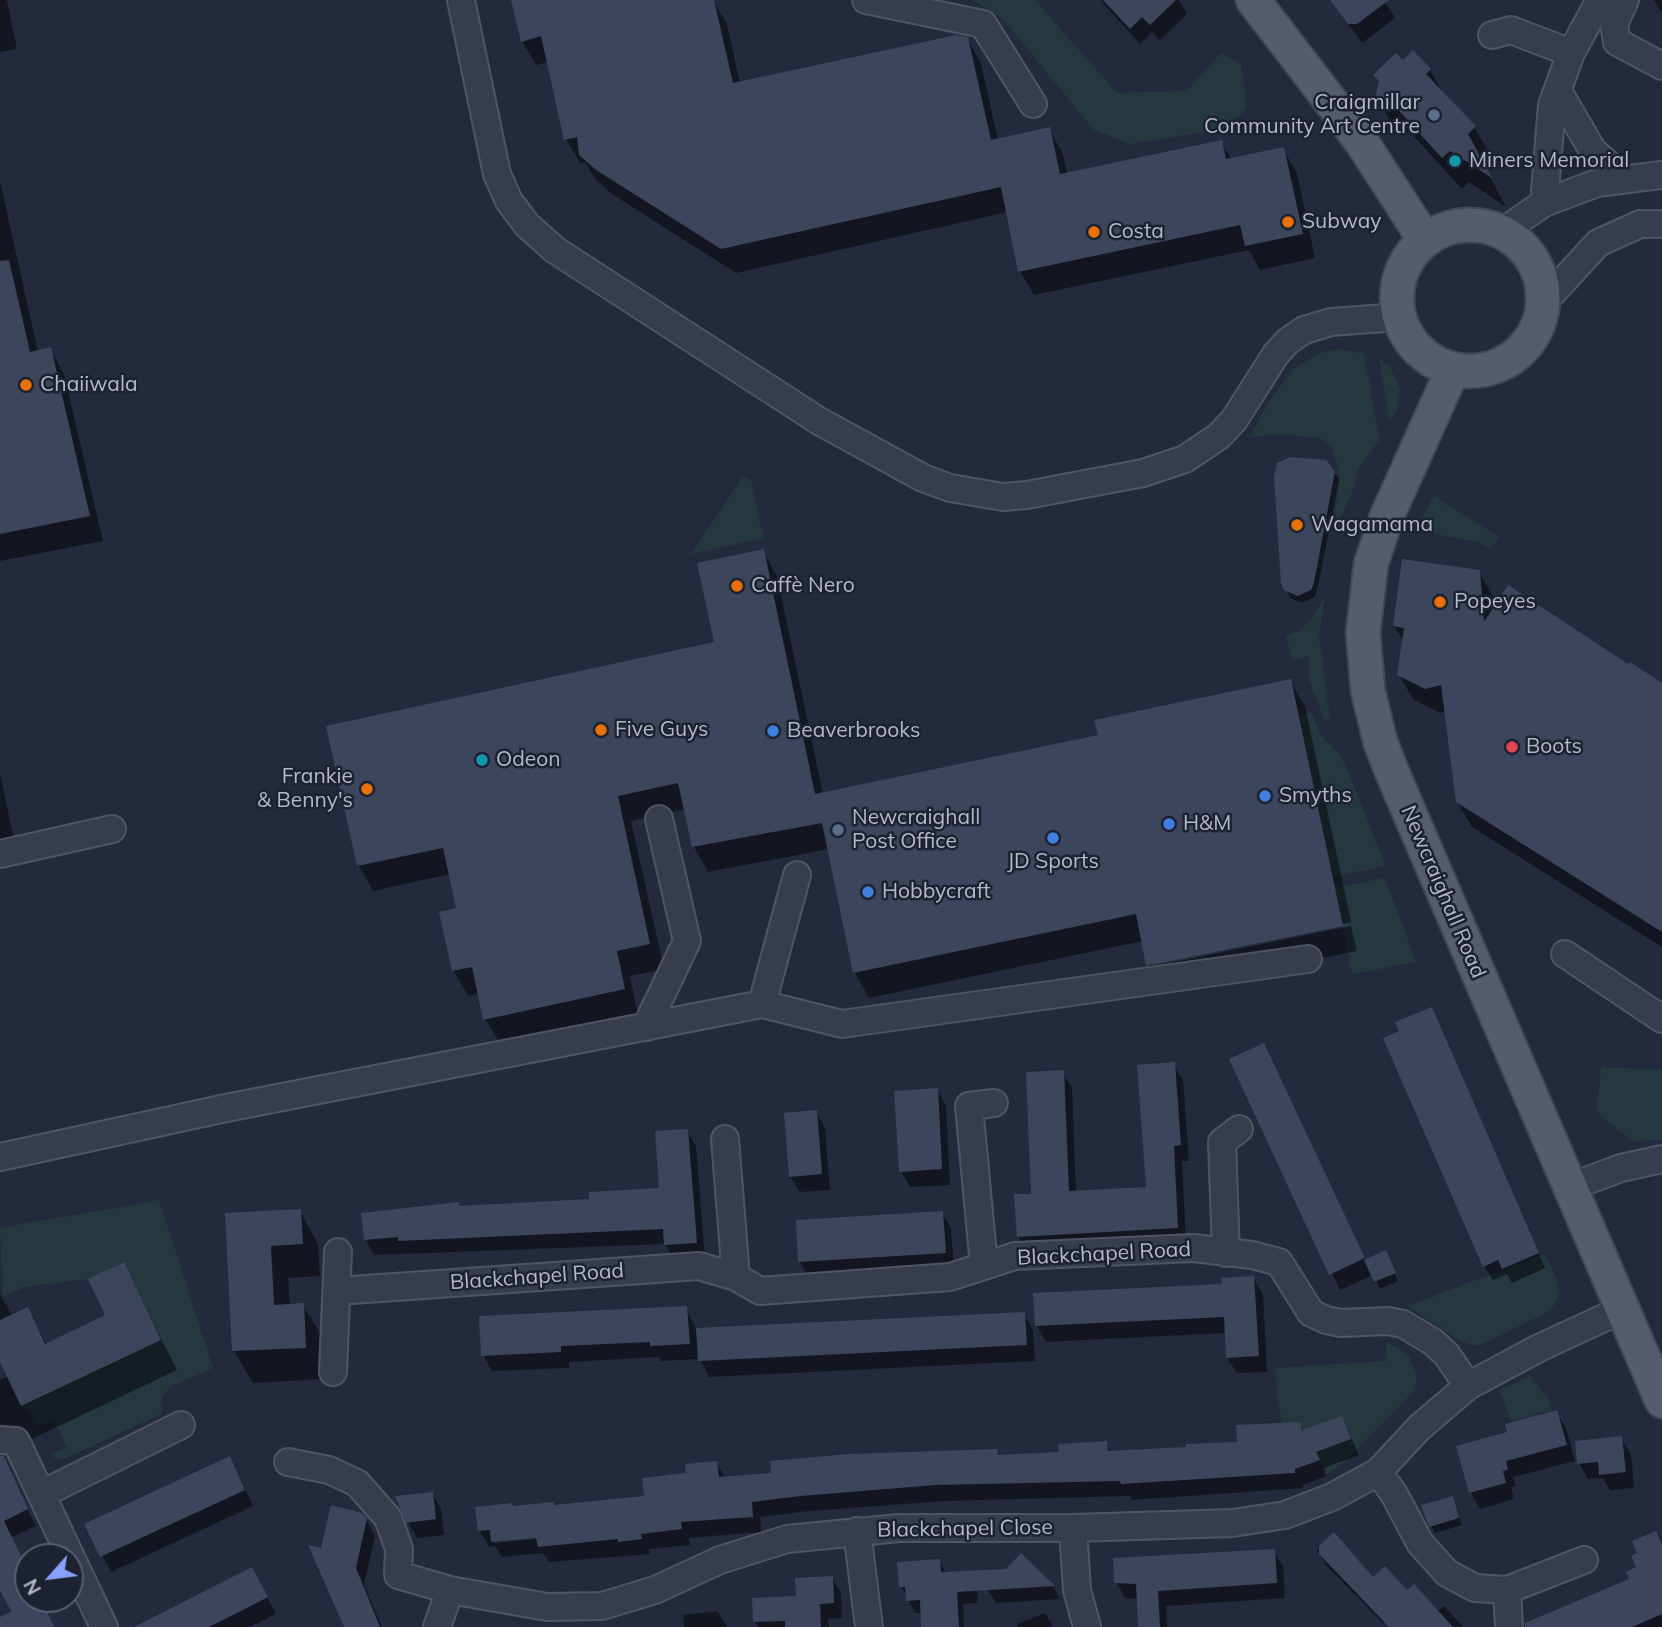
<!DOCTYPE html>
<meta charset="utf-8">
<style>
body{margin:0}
#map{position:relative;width:1662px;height:1627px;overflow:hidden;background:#242a3e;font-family:Mulish,sans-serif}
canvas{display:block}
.north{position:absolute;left:14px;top:1543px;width:70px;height:70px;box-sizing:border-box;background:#1d2233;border:2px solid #595e6f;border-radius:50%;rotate:242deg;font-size:19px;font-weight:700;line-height:28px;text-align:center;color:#b4b8c9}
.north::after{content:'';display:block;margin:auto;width:24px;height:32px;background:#88a0fa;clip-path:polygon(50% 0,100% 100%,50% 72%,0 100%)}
</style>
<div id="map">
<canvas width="1662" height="1627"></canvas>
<div class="north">N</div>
</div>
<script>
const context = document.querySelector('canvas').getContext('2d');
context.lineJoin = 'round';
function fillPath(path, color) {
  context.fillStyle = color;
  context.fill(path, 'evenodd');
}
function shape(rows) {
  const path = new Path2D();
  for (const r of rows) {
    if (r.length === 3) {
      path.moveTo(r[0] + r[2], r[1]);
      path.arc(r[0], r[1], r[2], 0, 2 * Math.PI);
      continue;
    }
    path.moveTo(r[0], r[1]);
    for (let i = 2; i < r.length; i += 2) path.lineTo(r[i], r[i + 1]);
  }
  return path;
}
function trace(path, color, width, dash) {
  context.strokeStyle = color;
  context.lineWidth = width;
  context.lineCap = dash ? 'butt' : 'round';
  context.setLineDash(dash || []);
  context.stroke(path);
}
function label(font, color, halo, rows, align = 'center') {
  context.font = font + ' Mulish,sans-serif';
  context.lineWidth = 5;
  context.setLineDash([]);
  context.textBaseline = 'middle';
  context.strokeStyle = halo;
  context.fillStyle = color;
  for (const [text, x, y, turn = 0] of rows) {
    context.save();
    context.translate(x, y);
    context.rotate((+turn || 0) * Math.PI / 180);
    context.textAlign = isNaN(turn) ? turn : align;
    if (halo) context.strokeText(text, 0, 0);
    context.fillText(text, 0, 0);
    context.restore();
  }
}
const green = shape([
 [973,0,1035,0,1117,93,1187,91,1221,53,1241,64,1247,108,1226,128,1129,144,1093,129,1003,19],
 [1337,349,1364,353,1379,440,1357,471,1352,492,1336,530,1332,530,1340,477,1333,447,1320,438,1280,434,1250,437,1264,410,1292,370,1318,354],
 [1379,359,1389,365,1400,389,1397,411,1389,421],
 [743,477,751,480,763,538,691,554],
 [1434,496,1499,537,1490,549,1478,542,1415,530],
 [1325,596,1319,636,1330,719,1325,721,1309,680,1310,656,1292,660,1286,636,1299,631,1312,618],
 [1312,713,1321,736,1342,757,1386,866,1333,877,1298,714],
 [1385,878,1416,962,1352,974,1335,888],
 [1601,1067,1662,1070,1662,1140,1631,1141,1597,1112],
 [159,1200,213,1368,172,1386,162,1396,161,1414,62,1460,55,1458,51,1455,67,1447,54,1420,37,1427,29,1410,21,1406,161,1339,124,1262,88,1279,24,1287,3,1297,0,1228],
 [1545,1254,1557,1280,1559,1297,1550,1311,1487,1342,1476,1346,1461,1341,1407,1306],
 [1386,1343,1397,1347,1409,1356,1417,1379,1414,1391,1346,1461,1325,1476,1320,1460,1311,1463,1303,1443,1283,1438,1275,1368,1386,1361],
 [1530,1376,1548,1398,1552,1410,1511,1421,1500,1390]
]);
const shadow = shape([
 [0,0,7,0,17,49,0,52],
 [513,0,713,0,727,24,740,83,967,39,981,63,998,140,1049,129,1063,154,1067,174,1221,142,1232,160,1283,149,1297,173,1315,258,1260,270,1249,250,1034,295,1020,271,1008,212,736,273,612,194,595,179,585,162,580,163,566,139,548,62,536,65,522,41],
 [1100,0,1179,0,1187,14,1160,40,1152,32,1140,44],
 [1331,0,1384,0,1395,18,1362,43],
 [1654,0,1662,0,1662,13,1661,12],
 [1403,62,1430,70,1446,98,1474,127,1493,159,1485,167,1506,207,1469,182,1462,189,1411,133,1396,131,1377,98],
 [0,181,38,352,50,349,64,374,103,541,0,561],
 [1291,458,1334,472,1339,480,1317,591,1315,597,1303,603,1290,598,1286,590,1276,471,1284,460],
 [763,551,777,576,823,794,1100,736,1290,681,1305,706,1351,922,1154,962,1154,966,1351,926,1357,951,1163,990,1148,965,1143,941,869,998,855,973,829,849,708,872,694,847,686,809,631,821,664,969,630,976,638,1015,500,1044,485,1019,479,993,468,996,454,971,458,909,450,874,373,891,359,866,329,727,716,643],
 [1479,572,1493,596,1494,610,1628,667,1662,685,1662,947,1472,827,1457,802,1446,711,1440,713,1413,699,1399,675,1404,642,1394,626],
 [0,773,16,850,0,853],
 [1431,1009,1545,1268,1512,1283,1507,1274,1493,1280,1484,1266,1401,1032],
 [1231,1060,1272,1061,1366,1260,1389,1260,1398,1281,1380,1289,1373,1275,1340,1290],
 [1174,1064,1183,1080,1189,1161,1182,1161,1186,1243,1027,1253,1018,1237,1033,1195,1063,1072,1072,1088,1076,1193,1148,1189],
 [937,1090,946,1106,950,1185,910,1187,901,1171],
 [816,1112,825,1128,830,1190,800,1192,790,1176],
 [687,1131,696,1146,705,1258,675,1260,665,1244,374,1255,365,1239,458,1204,460,1207,591,1201,661,1190],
 [300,1211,318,1244,320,1276,288,1278,290,1306,303,1305,322,1337,324,1379,253,1383,234,1351,227,1215],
 [942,1213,951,1228,954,1269,809,1278,800,1262],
 [123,1264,177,1370,0,1454,0,1380,8,1376,0,1358,0,1294,12,1316,27,1309,47,1345,107,1316],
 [1253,1278,1263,1294,1267,1372,1237,1373,1227,1358,1226,1333,1046,1342,1037,1326],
 [686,1308,696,1330,1024,1314,1033,1330,1035,1361,709,1377,700,1359,661,1361,659,1357,569,1362,569,1368,492,1371,483,1355],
 [1556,1412,1566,1428,1575,1461,1513,1477,1516,1486,1511,1487,1514,1499,1480,1509,1471,1493,1459,1447,1509,1433],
 [1342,1418,1359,1455,1324,1468,1327,1476,1303,1485,1303,1488,1132,1500,1130,1496,945,1501,810,1511,760,1517,761,1532,689,1538,690,1545,649,1549,650,1554,549,1562,543,1553,502,1557,495,1546,489,1547,480,1531,513,1508,646,1498,716,1462,726,1479,996,1451,1000,1457,1061,1453,1106,1443,1112,1453,1239,1443,1299,1424,1304,1431],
 [545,1535,545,1538,494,1543,494,1540],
 [1621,1438,1631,1454,1634,1488,1610,1490,1603,1478,1588,1479,1579,1463],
 [0,1457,36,1526,10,1538,28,1573,28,1599,40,1599,53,1627,17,1627,0,1589],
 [238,1474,253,1506,111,1572,87,1525],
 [432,1493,441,1509,444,1535,417,1538,408,1522],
 [1452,1498,1462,1525,1435,1533,1431,1526],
 [366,1519,375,1536,364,1585,382,1627,345,1627,323,1550],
 [1655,1533,1662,1545,1662,1627,1527,1627,1631,1580,1638,1568,1639,1554],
 [1334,1535,1373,1579,1437,1612,1444,1606,1463,1627,1396,1627,1394,1622,1383,1623,1327,1566,1317,1550],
 [1274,1551,1283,1566,1285,1598,1166,1606,1167,1627,1139,1627,1138,1599,1125,1598,1116,1582],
 [1021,1555,1054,1588,1060,1599,996,1603,988,1590],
 [939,1561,946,1573,977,1585,978,1603,963,1604,964,1627,923,1627,922,1613,915,1613,901,1586],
 [832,1578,841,1593,842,1618,828,1619,829,1627,758,1627,755,1622],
 [261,1585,276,1614,250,1627,138,1627],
 [717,1611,727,1627,684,1627,683,1615],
 [1045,1613,1053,1627,1018,1627,1017,1624]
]);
const building = shape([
 [511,0,714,0,733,83,956,35,968,37,991,140,1050,127,1060,174,1222,140,1226,159,1284,147,1303,234,1245,246,1240,225,1018,272,1001,187,721,249,596,170,579,155,577,137,564,140,541,36,521,42],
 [1103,0,1176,0,1150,25,1142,17,1130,29],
 [1330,0,1389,0,1357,24,1348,24],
 [1413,50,1431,69,1426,74,1476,126,1468,134,1492,178,1450,151,1442,158,1390,101,1375,99,1379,81,1373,75,1396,53,1403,60],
 [9,260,30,352,51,347,90,516,0,534,0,261],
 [1290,457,1326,460,1335,471,1314,583,1311,590,1298,596,1284,590,1281,583,1274,477,1277,463],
 [764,549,815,794,1098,735,1094,720,1291,679,1343,926,1146,966,1136,914,853,973,822,823,692,847,678,783,618,796,650,944,617,951,625,989,483,1020,472,967,452,971,439,912,456,908,443,848,357,866,326,726,714,642,697,563],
 [1402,559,1480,570,1484,622,1508,585,1628,664,1630,662,1662,683,1662,932,1456,802,1441,685,1425,689,1397,675,1404,628,1393,626],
 [1432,1007,1539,1253,1502,1269,1498,1260,1483,1267,1383,1038,1399,1031,1395,1022],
 [1264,1043,1365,1258,1329,1275,1229,1059],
 [1175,1062,1181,1145,1174,1146,1178,1228,1017,1237,1014,1194,1031,1194,1026,1072,1064,1070,1069,1191,1146,1187,1137,1065],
 [938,1088,942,1169,899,1172,894,1091],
 [817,1110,822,1174,789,1177,784,1113],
 [688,1129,697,1243,664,1245,663,1229,398,1241,398,1237,364,1240,361,1213,459,1202,459,1206,589,1199,589,1192,659,1188,655,1131],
 [301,1209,303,1244,271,1246,274,1305,304,1303,306,1348,232,1351,225,1213],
 [943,1211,946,1253,798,1262,796,1220],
 [1386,1250,1396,1273,1374,1282,1364,1260],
 [124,1262,161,1340,21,1406,0,1362,0,1320,28,1307,45,1344,105,1315,88,1279],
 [1254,1276,1259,1356,1226,1358,1224,1317,1035,1326,1033,1293,1222,1284,1221,1278],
 [687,1306,690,1344,650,1346,650,1342,561,1346,561,1352,481,1356,479,1316],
 [1025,1312,1027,1345,698,1361,696,1328],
 [1557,1410,1567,1445,1506,1461,1508,1470,1503,1471,1506,1483,1469,1493,1456,1446,1507,1432,1505,1424],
 [1342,1416,1351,1439,1316,1452,1320,1460,1295,1469,1295,1473,1121,1484,1120,1481,936,1485,800,1496,752,1502,753,1517,681,1522,682,1529,641,1534,642,1539,618,1542,618,1539,538,1547,536,1538,491,1542,490,1530,478,1531,475,1507,512,1503,513,1506,554,1502,554,1505,644,1496,642,1478,686,1473,685,1464,717,1461,719,1477,771,1473,770,1461,849,1454,997,1449,998,1455,1059,1452,1058,1444,1107,1441,1108,1451,1186,1447,1186,1444,1237,1442,1236,1425,1300,1422,1302,1430],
 [1622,1436,1626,1472,1599,1475,1598,1462,1577,1464,1575,1441],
 [0,1456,4,1456,28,1509,4,1521,28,1570,28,1599,41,1599,54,1627,0,1627,0,1617,11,1612,0,1590],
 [230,1456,245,1490,100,1557,84,1524],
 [433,1492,436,1519,406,1523,395,1496],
 [1453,1496,1459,1518,1429,1527,1421,1505],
 [331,1505,362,1513,367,1518,356,1568,380,1627,344,1627,308,1545,321,1548],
 [1656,1531,1662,1545,1662,1614,1632,1627,1525,1627,1525,1623,1629,1579,1626,1572,1636,1567,1631,1556,1637,1553,1632,1541],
 [1334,1532,1373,1577,1385,1566,1407,1590,1414,1584,1453,1627,1389,1627,1319,1554,1319,1546],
 [1275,1549,1277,1583,1158,1591,1160,1627,1138,1627,1136,1584,1114,1583,1113,1558],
 [1021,1553,1055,1586,957,1592,959,1627,921,1627,920,1600,906,1601,905,1587,899,1587,897,1562,940,1559,941,1572,1006,1569],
 [252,1567,268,1597,241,1611,209,1627,134,1627],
 [833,1576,834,1603,820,1604,821,1627,785,1627,785,1621,753,1622,752,1598,796,1596,795,1578]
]);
const minor = shape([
 [461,0,497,174,509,201,527,225,555,250,819,421,923,478,950,488,1003,497,1027,495,1143,473,1185,459,1219,436,1234,420,1276,354,1288,341,1304,330,1331,322,1399,317],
 [866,0,983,24,1033,104],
 [1625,0,1614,24,1617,42,1662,66],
 [1492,35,1511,30,1571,53],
 [1558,91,1593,151,1625,179],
 [1544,203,1552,105,1571,53,1600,0],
 [1502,232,1544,203,1597,183,1662,175],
 [1543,303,1598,243,1640,224,1662,224],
 [0,854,112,829],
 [1565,954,1662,1019],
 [762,1004,797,875],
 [646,1027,687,941,659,819],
 [725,1139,736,1277],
 [0,1157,226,1108,762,1004,842,1024,1308,959],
 [1570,1187,1621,1168,1662,1159],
 [1226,1253,1222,1142,1239,1129],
 [984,1266,969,1106,994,1103],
 [337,1291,699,1266,736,1277,760,1291,950,1277,1015,1256,1194,1248,1252,1255,1279,1262,1311,1313,1326,1320,1341,1323,1388,1321,1403,1324,1433,1342,1447,1355,1468,1386],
 [333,1372,338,1252],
 [0,1440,16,1441,104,1627],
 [288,1462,329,1470,357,1483,388,1518,399,1549,398,1575,450,1590,547,1607,602,1606,655,1590,720,1560,787,1539,899,1528,1073,1528,1233,1523,1285,1515,1332,1497,1378,1472,1420,1427,1468,1386,1539,1348,1623,1309],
 [1378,1472,1394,1494,1420,1543,1447,1573,1475,1588,1507,1590,1584,1560],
 [42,1494,181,1425],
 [1073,1528,1077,1590,1087,1627],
 [857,1531,869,1627],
 [1507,1590,1509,1627],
 [437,1627,450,1590]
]);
const major = shape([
 [1253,0,1361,141,1425,240],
 [1470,298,73],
 [1453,369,1387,516,1371,564,1363,633,1368,691,1380,741,1392,772,1662,1401]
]);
const markers = [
 [1434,115,7,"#5c6f8a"],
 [1455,161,7,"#0f9aa8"],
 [1288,222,7,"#e8710a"],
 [1094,232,7,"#e8710a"],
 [26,385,7,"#e8710a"],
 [1297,525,7,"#e8710a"],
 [737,586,7,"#e8710a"],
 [1440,602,7,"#e8710a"],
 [601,730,7,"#e8710a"],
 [773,731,7,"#3f7fe0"],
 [1512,747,7,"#e0444e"],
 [482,760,7,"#0f9aa8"],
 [367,789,7,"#e8710a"],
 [1265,796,7,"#3f7fe0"],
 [1169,824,7,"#3f7fe0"],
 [838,830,7,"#5c6f8a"],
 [1053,838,7,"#3f7fe0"],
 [868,892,7,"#3f7fe0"]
];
const poiNames = [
 ["Craigmillar",1420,103,"right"],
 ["Community Art Centre",1420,127,"right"],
 ["Miners Memorial",1469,161],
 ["Subway",1302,222],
 ["Costa",1108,232],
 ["Chaiiwala",40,385],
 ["Wagamama",1311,525],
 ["Caffè Nero",751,586],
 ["Popeyes",1454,602],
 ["Five Guys",615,730],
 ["Beaverbrooks",787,731],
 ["Boots",1526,747],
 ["Odeon",496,760],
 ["Frankie",353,777,"right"],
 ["& Benny's",353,801,"right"],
 ["Smyths",1279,796],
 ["Newcraighall",852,818],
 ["Post Office",852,842],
 ["H&M",1183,824],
 ["JD Sports",1053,862,"center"],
 ["Hobbycraft",882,892]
];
const streetNames = [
 ["Newcraighall Road",1443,892,67],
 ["Blackchapel Road",1104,1254,-3],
 ["Blackchapel Road",537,1277,-4],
 ["Blackchapel Close",965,1529,-1]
];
fillPath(green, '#26383f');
fillPath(shadow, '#0007');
fillPath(building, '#3d455c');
trace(minor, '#505566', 30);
trace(major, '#414657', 37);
trace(minor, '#383d4e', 26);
trace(major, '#565c6e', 33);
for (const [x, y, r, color] of markers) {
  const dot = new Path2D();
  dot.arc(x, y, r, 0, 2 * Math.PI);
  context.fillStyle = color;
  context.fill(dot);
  trace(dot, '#1d2233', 2.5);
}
label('21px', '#b4b8c9', '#1d2233', poiNames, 'left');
label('21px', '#b4b8c9', '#1d2233', streetNames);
</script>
